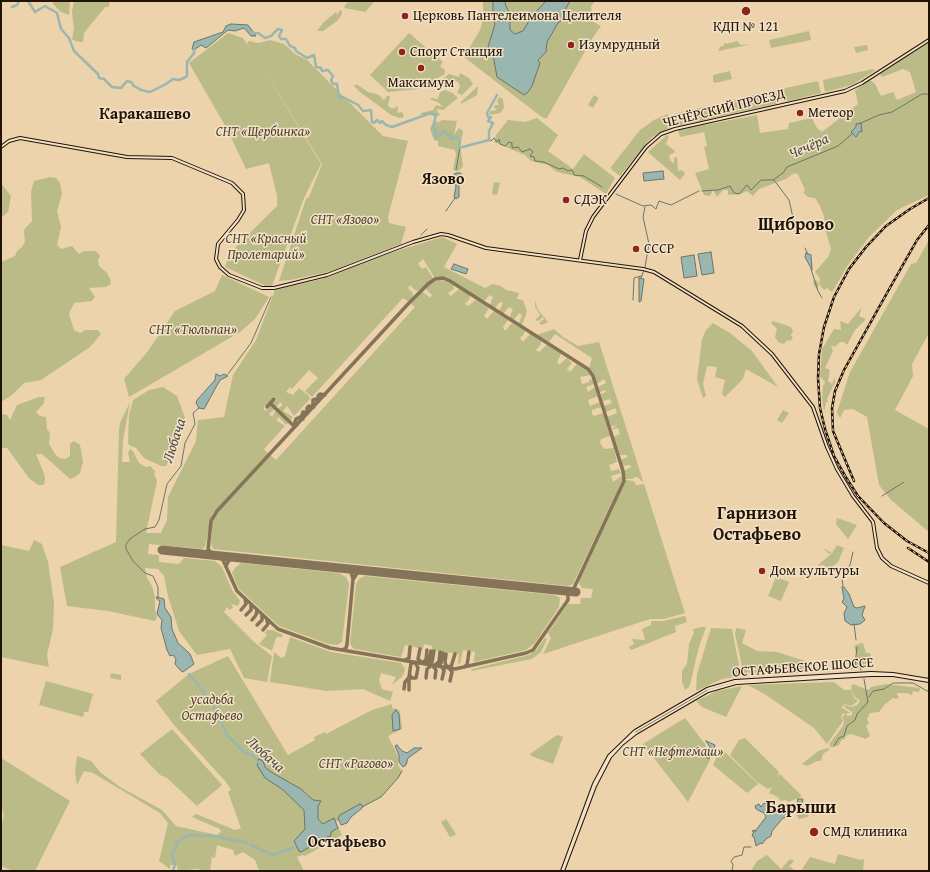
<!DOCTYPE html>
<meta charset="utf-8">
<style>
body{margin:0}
#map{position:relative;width:930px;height:872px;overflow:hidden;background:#ecd3ab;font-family:"Gentium Book Plus",serif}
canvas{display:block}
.frame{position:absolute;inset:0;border:2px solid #211406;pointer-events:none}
</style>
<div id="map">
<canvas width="930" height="872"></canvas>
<div class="frame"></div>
</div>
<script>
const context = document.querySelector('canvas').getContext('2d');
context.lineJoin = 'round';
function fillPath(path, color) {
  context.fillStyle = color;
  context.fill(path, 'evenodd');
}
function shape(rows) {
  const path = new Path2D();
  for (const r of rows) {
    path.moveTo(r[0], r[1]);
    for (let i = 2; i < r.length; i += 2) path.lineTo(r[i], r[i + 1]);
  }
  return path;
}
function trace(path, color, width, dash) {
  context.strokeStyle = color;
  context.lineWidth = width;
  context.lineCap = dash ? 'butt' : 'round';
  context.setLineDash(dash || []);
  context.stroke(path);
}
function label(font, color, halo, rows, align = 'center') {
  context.font = font + ' "Gentium Book Plus",serif';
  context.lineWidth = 3;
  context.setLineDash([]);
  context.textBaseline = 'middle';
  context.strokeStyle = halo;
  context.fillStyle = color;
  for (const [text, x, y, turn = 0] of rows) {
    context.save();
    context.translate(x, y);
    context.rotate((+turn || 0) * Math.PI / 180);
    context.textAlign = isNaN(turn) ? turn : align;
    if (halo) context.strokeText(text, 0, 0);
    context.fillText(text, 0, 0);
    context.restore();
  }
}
const green = shape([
 [53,1,70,1,69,15,61,12,53,4],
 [74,1,110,1,109,7,105,7,84,33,83,42,75,41,72,39,74,28,72,12],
 [349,1,375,1,365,12,345,8,344,6],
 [483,1,595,1,591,6,592,21,601,26,592,39,547,118,543,118,464,57,480,30,483,20],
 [340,10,342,11,341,16,337,21,323,31,317,31,323,23,336,12,337,15],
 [809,31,811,40,771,48,769,40],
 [228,33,243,38,252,52,247,43,249,41,258,43,270,40,284,44,295,54,307,60,383,136,408,141,388,217,389,223,406,227,401,244,329,272,290,280,279,281,306,199,309,197,322,164,257,58,321,164,304,198,272,286,268,287,225,267,229,254,277,206,277,196,269,163,246,169,227,129,189,63],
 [409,33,443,62,440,66,445,70,445,74,419,89,388,92,370,75],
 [737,41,741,45,752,44,718,51,721,46,724,46,724,42,726,44],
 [929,42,929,195,897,210,869,237,848,265,832,292,827,288,824,290,819,284,817,289,814,286,813,281,816,280,819,284,820,278,815,272,828,257,831,249,826,232,824,216,819,204,815,198,808,197,803,192,805,190,798,174,794,173,786,179,759,189,753,196,747,191,741,194,728,195,728,190,723,190,717,197,713,190,710,196,704,195,695,173,709,169,704,147,707,146,704,132,680,137,678,130,757,115,760,133,788,129,789,123,812,118,817,128,822,132,858,104,855,90,870,80,875,84,881,96,893,92,897,100,916,92,910,72,903,69,882,77,880,74],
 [867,45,868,50,856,53,854,47],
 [873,69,875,71,852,85,825,92,823,80],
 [730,71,732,79,715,83,713,81,713,75],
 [460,73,469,78,473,84,462,95,457,93,460,86,458,82,452,80,447,84,441,80,449,74,459,77],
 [818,81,821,93,784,102,781,89],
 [356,84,368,92,379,95,384,100,387,96,390,96,388,106,393,109,398,106,397,113,402,112,404,117,399,118,391,115,360,92,354,86],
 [478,86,477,95,461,104,461,102],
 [445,90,453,93,458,98,443,110,436,109,440,115,435,117,429,114,421,115,421,113,433,110,436,105,443,107,438,102,431,100,431,98,438,99,440,92],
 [776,90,779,103,677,126,674,114],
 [594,95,599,98,593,108,588,105],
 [499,97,503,99,504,108,500,113,489,115,490,111,497,110,494,107,495,105,499,105,497,101],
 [668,114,671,127,652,137,620,176,611,169,611,167,640,130,654,120],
 [537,118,558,135,548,151,573,169,584,154,615,178,606,194,580,177,557,172,548,165,531,161,525,155,494,142,496,135,508,120,525,122],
 [442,120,457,121,454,135,459,128,463,131,460,146,463,166,459,171,453,170,456,155,455,150,438,146,438,141,434,140,430,129,432,124,437,121,438,123],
 [667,135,669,136,666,144,675,151,674,153,669,155,670,160,674,164,674,158,677,157,678,171,682,170,685,174,680,180,648,152],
 [50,177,56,178,60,183,62,194,57,211,61,227,57,245,61,249,72,246,79,254,84,251,95,251,100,255,98,260,99,266,107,273,110,279,111,284,106,287,89,288,95,297,92,301,74,303,69,314,74,330,80,333,86,330,98,330,101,334,90,347,41,380,24,383,12,395,1,402,1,262,15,256,17,251,22,247,25,242,24,230,32,221,31,192,34,181],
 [494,182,500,183,497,195,492,194],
 [1,183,11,196,8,212,1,218],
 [442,237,457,244,444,267,485,288,493,284,501,286,506,290,519,293,517,299,523,300,527,312,522,325,519,323,522,315,519,313,514,320,509,318,513,309,509,307,503,314,499,311,503,303,500,302,495,308,490,305,493,297,490,295,484,301,447,278,435,278,423,259,418,264,422,269,426,267,433,278,419,291,415,290,410,285,408,288,413,293,413,296,409,302,403,298,312,397,305,391,318,378,309,370,292,389,290,387,286,392,293,395,299,388,309,396,310,399,294,416,287,406,283,411,293,417,290,421,277,409,283,405,280,402,276,408,272,404,277,399,274,396,267,406,266,405,263,408,266,411,271,405,275,409,269,414,272,417,276,410,289,422,286,425,279,417,276,420,285,426,264,449,268,453,212,514,205,547,202,549,149,544,148,554,159,555,159,562,179,564,184,558,215,561,222,567,232,590,240,601,238,606,231,604,233,607,230,610,227,607,224,612,254,642,272,656,267,682,244,678,230,649,197,655,179,631,168,596,164,576,158,569,145,568,147,578,152,586,155,597,155,610,157,617,155,621,108,611,67,606,60,567,116,542,119,431,120,423,130,402,123,440,122,462,130,462,128,453,130,449,133,451,139,463,146,467,150,466,156,472,154,473,157,481,146,533,161,533,167,520,168,497,196,441,198,420,224,417,233,375,256,340,275,290,322,279,371,259],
 [929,240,929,333,912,364,913,376,895,410,929,429,929,532,891,500,879,485,867,417,853,409,844,410,840,418,837,412,850,372,911,264,916,263],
 [222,275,269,297,255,319,240,332,129,397,124,379,148,351,175,311,215,291],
 [439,280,446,281,453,285,454,289,448,293,451,296,459,289,470,295,470,298,465,304,468,306,476,300,489,308,484,316,487,319,494,311,508,320,503,327,505,331,512,323,525,331,524,334,520,338,523,342,530,334,541,341,541,344,536,350,539,352,547,345,561,354,557,362,559,365,567,358,572,363,567,369,570,372,577,364,586,370,590,375,580,377,582,384,589,382,590,379,593,380,594,384,586,387,588,392,595,387,598,396,588,400,590,406,600,402,601,407,592,410,592,414,594,416,603,413,610,436,601,439,600,443,604,449,614,448,617,462,609,465,611,471,619,469,621,473,611,476,613,482,620,477,622,477,622,481,573,584,568,586,213,549,211,544,212,523,217,513,270,455,276,460,415,307,411,304,422,291,430,298,432,295,425,288,430,283],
 [535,301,538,310,548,322,542,325,539,323,544,319,543,317,538,321,535,320,540,315,535,307],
 [862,307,859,316,866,319,855,330,847,345,844,342,840,342,835,347,831,345,833,351,825,368,830,370,828,381,832,384,835,377,835,382,827,399,828,402,826,402,824,412,822,398,823,386,825,382,820,376,822,349,834,329,841,330,840,321,848,324],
 [773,321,791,327,793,331,791,335,793,339,789,341,786,340,786,342,783,344,778,342,775,337,777,329,771,323],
 [713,323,730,333,752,351,778,387,746,369,743,379,725,397,722,394,725,380,715,377,717,367,707,366,703,384,706,396,703,398,697,379,702,339,706,330],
 [554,329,563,337,578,346,599,342,643,481,641,481,638,477,633,478,633,479,625,479,624,471,631,467,630,465,623,466,621,460,627,457,627,455,619,455,613,437,620,434,618,428,611,430,617,425,611,427,607,417,617,413,615,408,606,412,604,406,612,403,610,399,603,401,601,394,606,392,605,390,600,392,598,387,606,383,604,379,597,384,594,375,589,368,592,358,555,334,549,342,537,335],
 [163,387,177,396,185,418,174,450,166,466,161,466,144,458,136,448,129,445,128,442,129,415,133,400,149,390],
 [39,397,45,397,44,403,36,412,40,416,46,417,47,429,50,433,49,444,55,454,59,458,65,459,70,456,70,444,74,441,80,445,83,462,80,473,75,477,70,479,42,454,36,454,44,474,45,479,44,485,38,485,29,478,7,448,1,448,1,414,7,415,10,420,17,405],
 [783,410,789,413,782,423,777,420],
 [625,480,634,481,636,485,644,484,685,613,664,619,650,619,543,654,551,638,548,633,568,604,580,604,581,598,591,598,593,589,582,588,578,581],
 [837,518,857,525,848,539,836,524],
 [34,540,42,544,48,562,54,603,53,629,47,655,49,667,1,657,1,545,29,551],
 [837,545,844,548,838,562,829,569,823,565,817,566,831,554,834,554,828,553,823,548,832,553],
 [241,563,339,573,346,577,349,584,342,642,337,645,328,644,279,626,239,589,232,573,235,568],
 [365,576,555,595,560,598,559,607,535,643,526,650,474,662,475,652,463,650,460,664,458,663,459,654,432,650,432,646,424,644,423,649,405,645,401,657,354,649,350,644,356,584,359,579],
 [776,577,789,582,781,601,768,596],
 [685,616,687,622,675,626,676,632,631,650,629,647,634,644,632,639,645,640,642,629,651,625,651,621,663,621],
 [702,627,706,627,698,650,691,681,689,687,685,690,682,682,682,671,687,664,689,644,694,633,693,629],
 [711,628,732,629,741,676,722,679,696,691,697,674],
 [736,628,746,630,742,643,757,651,777,652,811,663,811,672,744,675,735,634],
 [267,630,273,630,283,635,282,637,277,637,275,641,272,651,259,644,267,635,265,633],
 [290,637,331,652,401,663,405,669,403,676,392,685,396,677,381,673,379,680,382,689,393,692,390,701,363,689,327,691,270,682,274,652,281,658,285,656],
 [545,638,547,639,541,652,532,659,471,671,472,669,529,655,536,650],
 [861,643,863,643,866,653,870,653,874,667,846,670,853,664,853,661,857,656,854,646],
 [228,656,288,755,315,740,314,737,325,732,326,734,372,710,392,704,392,708,397,709,400,712,402,729,388,736,398,756,398,765,402,771,398,778,381,797,336,822,342,835,305,856,302,855,297,857,304,871,259,871,255,860,243,852,235,856,233,850,217,845,215,858,212,857,210,871,196,869,178,871,177,865,170,865,170,869,159,861,168,823,160,813,93,773,84,771,77,785,75,771,77,756,91,761,100,772,120,787,162,810,176,826,217,835,221,832,220,829,192,817,196,814,235,830,241,828,228,792,231,790,226,782,174,725,156,701,189,674],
 [111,673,121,675,121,680,110,678],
 [46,681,93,694,88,712,84,712,83,717,39,705],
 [834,682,844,690,851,690,854,698,858,701,851,706,845,704,841,707,850,713,845,714,848,716,852,715,852,712,844,707,845,705,851,707,857,705,860,701,855,697,852,692,851,687,853,684,868,690,871,687,886,684,920,688,919,692,913,691,912,695,907,693,898,693,897,695,899,697,896,699,893,698,884,705,879,712,870,713,867,719,869,724,866,725,870,736,866,739,851,734,847,735,844,740,842,739,839,745,833,747,830,747,830,743,843,726,844,721,842,717,845,714,843,713,841,717,843,721,827,744,814,728,766,695,748,685],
 [742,686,726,717,702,707,696,701,717,691],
 [685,718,705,744,706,747,704,749,698,745,693,751,701,758,705,756,710,760,688,802,643,744],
 [172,729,222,785,197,806,167,778,160,775,140,754],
 [557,735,563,737,553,764,531,756,530,754],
 [745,738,779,772,777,778,780,774,802,796,789,802,785,800,780,801,778,797,769,793,772,787,768,789,757,782,730,755,739,740],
 [721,748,758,784,747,793,713,765],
 [828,748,830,749,823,754,821,761,817,761,807,766,802,764,818,751],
 [1,758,70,801,35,871,13,871,1,866,1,826,4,816,1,803],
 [808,805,814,808,815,816,810,814,807,817,799,819,796,815,803,814,803,811,808,810],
 [446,819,456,834,453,836,450,837,441,822],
 [838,854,861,860,864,859,863,871,801,871,810,857,835,864],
 [767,855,781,869,790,859,794,861,789,866,796,871,751,871,757,861]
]);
const water = shape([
 [493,1,506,1,505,4,510,14,510,30,515,34,523,31,532,16,546,1,570,1,565,10,566,17,558,23,547,42,546,52,538,60,540,63,532,86,528,92,524,95,497,77,494,60,488,47,495,24,493,16,493,1],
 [231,24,248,25,256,36,251,36,244,28,235,31,228,30,206,48,201,45,194,50,192,49,194,42,223,32,226,26,231,24],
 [861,123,862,132,860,131,856,137,851,132,856,127,856,124,861,123],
 [663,171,664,179,644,181,643,173,663,171],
 [457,173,461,173,459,186,459,197,456,199,454,197,456,187,454,174,457,173],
 [711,252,714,273,702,275,698,254,711,252],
 [806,253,811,255,812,270,805,257,806,253],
 [694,255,697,276,684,278,681,257,694,255],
 [454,264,468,269,466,274,451,269,454,264],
 [639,278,644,279,641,301,639,302,639,278],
 [216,374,220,376,224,374,228,376,220,380,204,409,199,408,196,403,197,400,215,380,216,374],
 [842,587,844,587,849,594,854,607,857,608,865,606,862,615,865,620,860,624,851,625,845,621,844,613,847,607,842,602,844,599,842,587],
 [157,597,164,599,165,608,171,617,172,629,178,643,190,654,194,664,183,672,180,670,175,664,176,659,173,655,170,656,167,650,161,628,162,620,157,614,160,601,156,598,157,597],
 [396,710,399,714,400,729,393,731,392,715,396,710],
 [706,741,715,745,709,759,705,756,701,757,694,751,698,747,700,750,708,750,710,747,706,741],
 [397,745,402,751,407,753,414,748,422,748,408,758,406,765,403,767,399,762,399,755,395,746,397,745],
 [259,759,263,761,265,767,271,772,301,789,313,800,321,801,318,806,318,819,323,824,334,818,338,828,331,832,331,836,327,837,326,843,321,846,315,844,301,852,299,851,294,841,305,829,304,810,282,789,265,778,257,765,259,759],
 [798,799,803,799,801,809,790,813,789,817,783,818,772,831,771,836,766,839,762,844,761,843,756,846,754,837,752,836,753,833,756,831,752,831,756,830,766,817,764,813,756,809,755,806,759,804,761,807,764,803,767,804,770,811,777,811,780,808,788,810,792,807,796,808,798,799],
 [360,804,363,806,361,809,351,817,347,823,341,825,338,818,340,815,360,804]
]);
const stream = shape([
 [861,123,879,115,892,112,922,94,929,94],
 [489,140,491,141,494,138,497,142,499,139,500,144,505,146,509,142,512,143,512,148,518,147,522,152,530,149,533,152,530,156,534,157,535,161,544,162,559,169,563,168,568,171,571,170,573,171,574,175,584,176,602,187],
 [456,170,460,147],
 [774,180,789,200,794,222,798,232],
 [702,191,718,190,730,186,734,193,739,194,747,185,751,190,761,180,773,180,783,173,787,167,838,146,853,133],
 [616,194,643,206,651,205,656,209,659,201,671,205,699,191],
 [446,211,455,198],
 [421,235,427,229],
 [805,248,808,254],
 [811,269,818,291,822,298],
 [641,278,645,267,649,244,643,217,645,207],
 [633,300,634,278,641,276],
 [228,374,251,343,271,297],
 [882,496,904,482],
 [843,586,842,579,850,565,853,552],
 [158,598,158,587,153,576,145,573,133,561,126,549,126,544,131,538,145,529,155,527,159,520,167,484,181,466,185,443,195,424,193,413,199,408],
 [854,624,856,640],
 [857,647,855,665,860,667,861,670],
 [869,697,873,691,884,689,893,683,913,683,929,692],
 [834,746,839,738,844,736,847,726,855,720,857,714,868,702,864,679],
 [362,807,381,797,398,778,402,771],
 [732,871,733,865,731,861,734,857,742,855,744,847,751,847]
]);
const river = shape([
 [28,1,35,12,45,6,57,13,61,29,69,38,74,51,98,74,99,78,104,79,112,87,121,88,127,81,131,82,134,86,141,90,150,92,166,84,173,79,179,80,184,78,187,76,187,62,194,53,194,48],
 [12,7,17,5,19,1],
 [253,33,258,33,265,38,271,36,278,29,282,30,279,36,281,39,286,39,290,46,295,48,296,51,307,58,314,55,316,67,321,68,322,71,328,70,333,76,331,80,333,84,337,84,339,98,343,97,358,105,363,111,371,110,372,122,374,123,377,120,380,123,382,121,386,125,392,127,431,113,436,115,433,127,436,132,435,137,439,136,443,132,446,132,447,135,450,135,451,139,456,137,460,140,459,148,489,140,489,131,493,123,488,121,491,117,488,117,487,113,497,95],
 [189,674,211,701,227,735,244,752,253,756,260,764],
 [251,845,273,855,293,848],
 [173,870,175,865,172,854,176,848,176,843,188,835,214,836,247,843]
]);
const taxiway = shape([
 [319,400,318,396,320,394,325,395],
 [270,403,295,427],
 [313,406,313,400,316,399,319,401],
 [267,407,274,399],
 [307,412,307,408,309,406,314,407],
 [301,418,303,412,308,413],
 [297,425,295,422,296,419,300,417,303,419],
 [209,550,213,556],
 [204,555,208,550,211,521,217,511,409,303,428,284,435,279,443,278,450,281,588,369,593,376,623,471,624,481,574,588,571,592],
 [217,556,223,560,237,591,278,629,330,648,455,669,526,653,533,650,568,600,568,595,563,591],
 [226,566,229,560,236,558],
 [354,578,357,573,363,571],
 [241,610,246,604,245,599],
 [246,615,251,610,251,605],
 [252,620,256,615,257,610],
 [257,625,262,620,262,615],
 [263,630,268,624,267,620],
 [420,649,418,659,422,663,426,660,427,650],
 [342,650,346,648,347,644,353,579,351,572,346,569],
 [405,660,409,658,410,647],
 [445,662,446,666,451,667,455,654],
 [445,662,446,654],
 [425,664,429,661,431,651],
 [428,664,432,662,434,651],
 [435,665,439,662,440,652],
 [438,666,441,663,443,653],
 [442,667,444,671,442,679],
 [464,667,467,665,469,652],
 [449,668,452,672,450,681],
 [410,675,411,678,416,678,418,668,415,662,411,664],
 [409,677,409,690],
 [426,678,427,669,432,665,436,670,435,678],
 [404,689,405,682,409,677,411,663]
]);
const runway = shape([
 [162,550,576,592]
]);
const secondary = shape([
 [1,147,9,141,20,138,127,157,172,158,232,183,243,194,244,210,238,220,218,244,216,259,220,267,229,275,262,288,274,288,327,275,413,242,441,234,448,235,486,248,643,269,654,272,742,326,772,354,813,407,827,447,837,469,853,496,873,522,877,548,882,558,891,566,929,583],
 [580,260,586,231,593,217,646,147,661,134,675,129,845,91,862,83,929,40],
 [562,871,594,784,609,756,635,731,707,689,735,681,871,673,893,674,929,680],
 [563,871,595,786,610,757,622,744,636,733,708,691,736,683,871,675,893,675,929,681]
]);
const rail = shape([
 [929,198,910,209,886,226,866,247,849,269,834,297,824,327,819,354,818,378,820,408,825,429,834,456,847,479,858,496,884,523,907,541,929,553],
 [854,481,833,431,832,408,835,391,844,370,887,293,917,240,929,225],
 [908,548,929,562]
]);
const markers = [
 [746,11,5,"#8f2418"],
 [405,16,4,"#8f2418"],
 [571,45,4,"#8f2418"],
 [402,52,4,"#8f2418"],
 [421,68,4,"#8f2418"],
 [800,113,4,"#8f2418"],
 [566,200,4,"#8f2418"],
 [636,249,4,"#8f2418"],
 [762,571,4,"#8f2418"],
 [814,832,5,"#8f2418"]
];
const poiNames = [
 ["Церковь Пантелеимона Целителя",413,16],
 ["КДП № 121",746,27,"center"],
 ["Изумрудный",579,45],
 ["Спорт Станция",410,52],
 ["Максимум",421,83,"center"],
 ["Метеор",808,113],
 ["СДЭК",574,200],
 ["СССР",644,249],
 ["Дом культуры",770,571],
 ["СМД клиника",823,832]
];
const streetNames = [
 ["ЧЕЧЁРСКИЙ ПРОЕЗД",724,109,-14],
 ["ОСТАФЬЕВСКОЕ ШОССЕ",803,668,-4]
];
const parkNames = [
 ["СНТ «Щербинка»",263,132],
 ["СНТ «Язово»",345,220],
 ["СНТ «Красный",266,239],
 ["Пролетарий»",266,255],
 ["СНТ «Тюльпан»",193,330],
 ["усадьба",212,700],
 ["Остафьево",212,716],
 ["СНТ «Нефтемаш»",673,752],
 ["СНТ «Рагово»",356,764]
];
const waterNames = [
 ["Чечёра",809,147,-24],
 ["Любача",175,441,-72],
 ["Любача",265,755,42]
];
const quarterNames = [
 ["Каракашево",145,115],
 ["Язово",443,180],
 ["Остафьево",347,843]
];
const districtNames = [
 ["Щиброво",796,225],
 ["Гарнизон",757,514],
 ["Остафьево",757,535],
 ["Барыши",801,808]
];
fillPath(green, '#babb87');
fillPath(water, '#9ab6b0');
trace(water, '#6a756c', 1);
trace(stream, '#6a756c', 1);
trace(river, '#9ab6b0', 2.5);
trace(taxiway, '#867458', 3.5);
trace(runway, '#867458', 9);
trace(secondary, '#211406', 4);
trace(secondary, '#f3e2c8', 2);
trace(rail, '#211406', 2.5);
trace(rail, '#f3e2c8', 1, [3]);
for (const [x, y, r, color] of markers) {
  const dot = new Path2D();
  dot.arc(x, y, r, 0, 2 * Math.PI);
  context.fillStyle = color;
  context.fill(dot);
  trace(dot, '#f3e2c8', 1.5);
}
label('14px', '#211406', '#f3e2c8', poiNames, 'left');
label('14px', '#211406', '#f3e2c8', streetNames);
label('italic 14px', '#4f462d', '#f3e2c8', parkNames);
label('italic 15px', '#4b4d42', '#f3e2c8', waterNames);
label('bold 16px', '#211406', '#f3e2c8', quarterNames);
label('bold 18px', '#211406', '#f3e2c8', districtNames);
</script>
